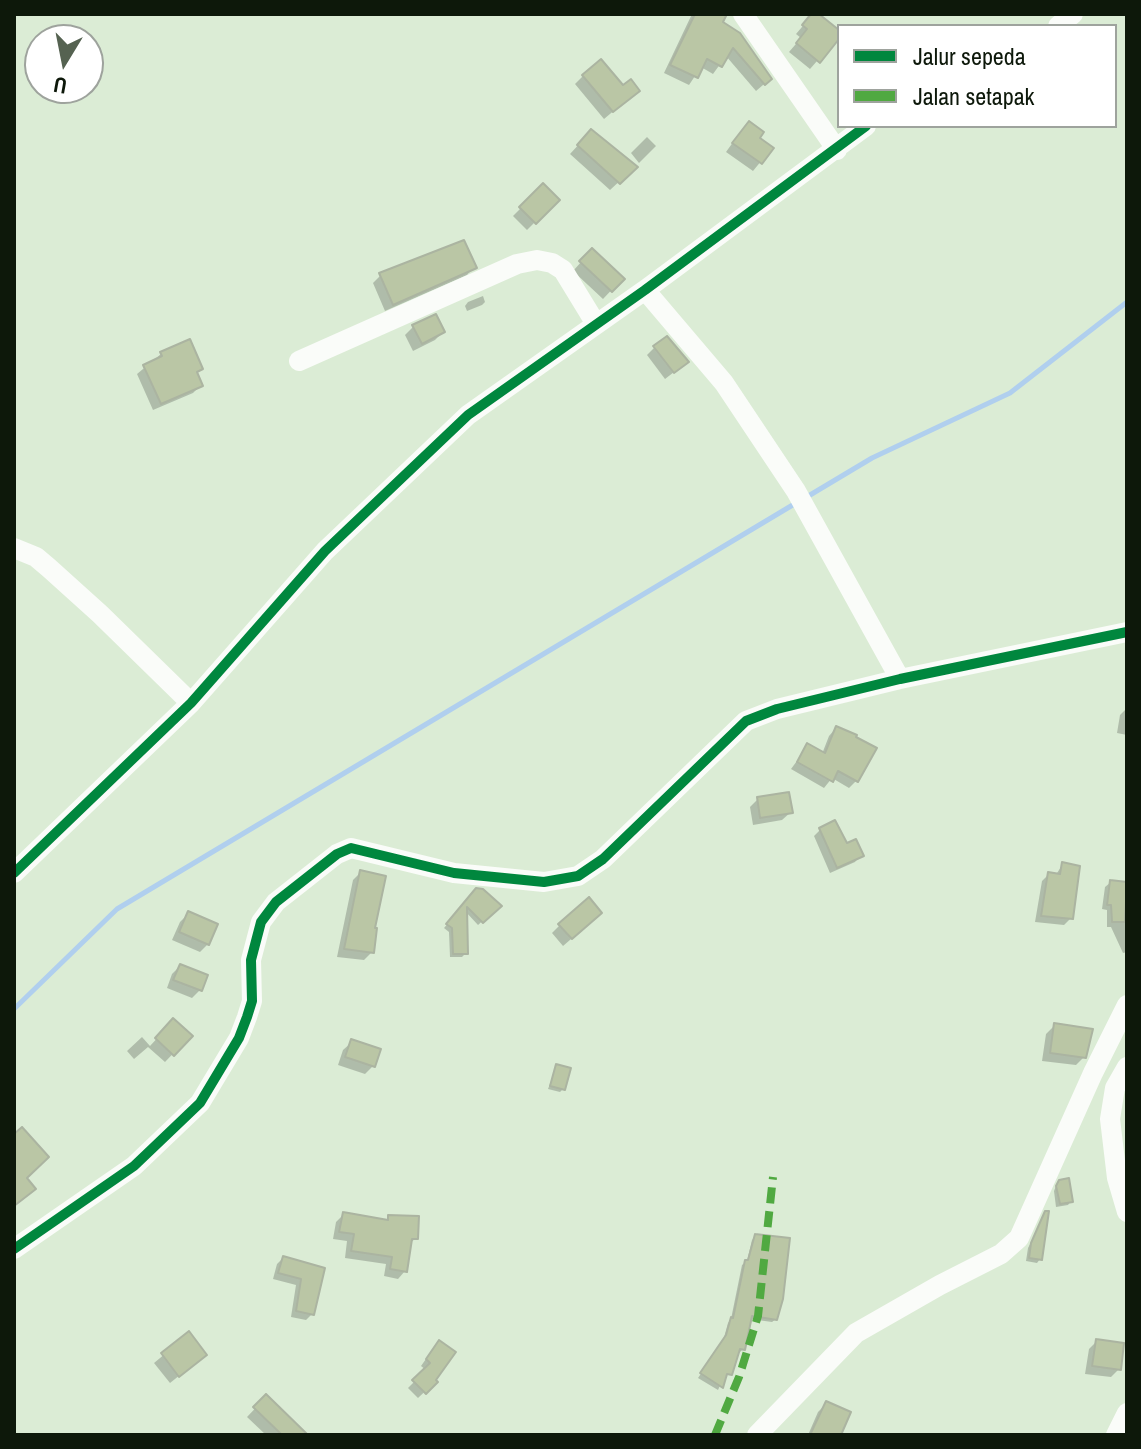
<!DOCTYPE html>
<style>
body{margin:0}
#map{position:relative;width:1141px;height:1449px;overflow:hidden;background:#dbecd5;font-family:"Archivo Narrow",sans-serif}
canvas{display:block}
.frame{position:absolute;inset:0;border:16px solid #0d180a;pointer-events:none}
.legend{position:absolute;left:837px;top:24px;width:280px;height:104px;box-sizing:border-box;background:#fff;border:2px solid #9ea39d;margin:0;padding:10px 14px;list-style:none;font-size:24px;color:#0d180a}
.legend li{display:flex;align-items:center;gap:16px;height:40px}
.legend b{width:40px;border:2px solid #9ea39d}
.north{position:absolute;left:24px;top:24px;width:80px;height:80px;box-sizing:border-box;background:#fff;border:2px solid #9ea39d;border-radius:50%;rotate:190deg;font-size:22px;font-weight:700;line-height:32px;text-align:center;color:#0d180a}
.north::after{content:'';display:block;margin:auto;width:28px;height:36px;background:#556251;clip-path:polygon(50% 0,100% 100%,50% 72%,0 100%)}
</style>
<div id="map">
<canvas width="1141" height="1449"></canvas>
<div class="frame"></div>
<ul class="legend">
<li><b style="height:10px;background:#00873e"></b>Jalur sepeda</li>
<li><b style="height:10px;background:#50a941"></b>Jalan setapak</li>
</ul>
<div class="north">U</div>
</div>
<script>
const context = document.querySelector('canvas').getContext('2d');
context.lineJoin = 'round';
function fillPath(path, color) {
  context.fillStyle = color;
  context.fill(path, 'evenodd');
}
function shape(rows) {
  const path = new Path2D();
  for (const r of rows) {
    path.moveTo(r[0], r[1]);
    for (let i = 2; i < r.length; i += 2) path.lineTo(r[i], r[i + 1]);
  }
  return path;
}
function trace(path, color, width, dash) {
  context.strokeStyle = color;
  context.lineWidth = width;
  context.lineCap = dash ? 'butt' : 'round';
  context.setLineDash(dash || []);
  context.stroke(path);
}
const shadow = shape([
 [692,14,725,14,720,22,770,79,756,91,726,56,713,74,701,67,689,85,664,73],
 [813,14,839,33,839,36,810,69,789,52,801,38,796,34],
 [583,76,629,98,604,119,575,84],
 [741,131,771,149,753,171,726,152],
 [647,137,656,146,639,163,631,153],
 [581,142,635,167,610,190,570,154],
 [543,186,557,200,527,230,513,216],
 [592,250,622,279,603,299,573,271],
 [474,267,467,275,385,311,373,283,381,275],
 [483,296,485,302,482,305,467,311,465,306,468,302],
 [435,317,443,332,435,340,413,351,405,335,413,327],
 [655,347,678,369,665,379,647,355],
 [161,354,201,369,196,374,201,385,193,393,153,410,137,374],
 [1127,708,1127,735,1117,733,1120,715],
 [836,728,856,781,849,788,832,778,824,788,791,769,808,746,822,754,829,736],
 [758,799,791,812,782,820,753,825,750,807],
 [820,830,846,846,861,855,855,862,830,873,814,836],
 [1063,864,1071,918,1064,925,1035,922,1042,881,1048,875,1055,876],
 [361,872,373,929,372,952,364,960,337,957,353,880],
 [1111,882,1127,883,1127,952,1123,953,1111,927,1107,927,1107,910,1102,909,1105,887],
 [477,890,499,906,478,925,465,911,466,953,462,957,450,957,449,932,444,928],
 [188,914,208,944,200,952,172,940,180,922],
 [592,921,563,946,552,933,560,925],
 [180,966,200,990,192,998,167,988,172,974],
 [173,1021,190,1036,165,1062,148,1047,134,1059,127,1051,142,1037,150,1046],
 [1055,1025,1084,1057,1076,1065,1042,1061,1046,1034],
 [352,1042,373,1066,365,1074,338,1065,343,1050],
 [557,1066,563,1089,560,1092,548,1089],
 [1056,1186,1071,1201,1068,1205,1056,1207,1054,1191],
 [1046,1213,1040,1259,1037,1263,1026,1261,1028,1248],
 [343,1215,384,1222,389,1217,416,1238,409,1244,405,1271,398,1279,384,1276,386,1264,345,1258,347,1241,333,1239,336,1222],
 [756,1236,776,1319,772,1322,750,1319,743,1349,717,1375,728,1377,724,1377,718,1390,698,1378,723,1341,728,1323,731,1319,742,1265,747,1261,752,1240],
 [283,1258,323,1269,312,1314,306,1320,291,1317,296,1285,273,1279,277,1264],
 [189,1334,205,1355,170,1383,154,1363],
 [1097,1341,1119,1369,1111,1377,1085,1374,1089,1349],
 [433,1349,435,1382,418,1398,408,1388,426,1370,421,1366],
 [266,1397,305,1435,266,1435,247,1417],
 [826,1404,838,1435,808,1435,818,1412]
]);
const stream = shape([
 [805,498,872,458,1010,393,1127,302],
 [14,1009,117,909,796,503]
]);
const building = shape([
 [695,14,727,14,723,22,740,33,772,79,765,85,733,48,722,67,707,59,698,78,670,65,695,14],
 [811,14,819,14,839,30,839,39,820,63,796,43,807,29,802,25,811,14],
 [601,59,623,85,631,79,640,91,613,112,582,75,601,59],
 [749,121,764,132,760,138,774,148,762,164,732,143,749,121],
 [591,129,638,167,620,184,577,145,591,129],
 [543,183,560,200,536,224,519,207,543,183],
 [464,240,477,268,393,305,379,273,464,240],
 [592,248,625,279,612,292,579,261,592,248],
 [436,314,445,332,422,344,412,325,436,314],
 [667,336,689,362,674,373,653,346,667,336],
 [190,339,203,369,197,372,203,386,161,404,143,365,162,356,160,352,190,339],
 [836,726,857,735,856,737,877,748,858,782,838,771,833,782,797,762,807,743,825,753,836,726],
 [789,792,793,813,760,818,757,797,789,792],
 [835,820,847,843,856,839,864,856,837,868,819,828,835,820],
 [1062,862,1080,866,1073,919,1041,916,1048,872,1060,874,1062,862],
 [360,870,386,876,375,928,377,928,374,953,344,949,360,870],
 [1110,880,1127,882,1125,922,1112,922,1111,905,1107,905,1110,880],
 [476,888,483,889,502,906,483,923,467,907,468,954,453,954,452,928,446,924,476,888],
 [589,897,602,913,572,939,558,924,589,897],
 [188,911,218,924,209,945,179,932,188,911],
 [180,964,208,975,202,991,173,980,180,964],
 [173,1018,193,1036,174,1056,155,1038,173,1018],
 [1054,1023,1093,1029,1086,1058,1050,1053,1054,1023],
 [351,1039,381,1049,375,1067,345,1057,351,1039],
 [556,1064,571,1068,565,1090,550,1086,556,1064],
 [22,1127,49,1157,27,1178,36,1189,14,1206,14,1134,22,1127],
 [1069,1178,1073,1202,1060,1204,1056,1186,1059,1180,1069,1178],
 [1045,1211,1049,1211,1042,1260,1029,1258,1031,1243,1045,1211],
 [343,1212,388,1220,388,1215,419,1216,418,1239,412,1239,407,1272,390,1269,392,1257,351,1251,354,1234,339,1232,343,1212],
 [755,1234,790,1238,783,1299,777,1320,752,1316,745,1350,740,1349,732,1375,727,1374,723,1388,700,1373,726,1335,731,1317,733,1318,745,1260,748,1260,755,1234],
 [283,1256,325,1268,314,1315,296,1311,301,1279,278,1273,283,1256],
 [189,1331,207,1355,179,1377,161,1353,189,1331],
 [1096,1339,1124,1343,1121,1370,1092,1366,1096,1339],
 [439,1340,456,1352,436,1380,438,1382,426,1394,412,1380,430,1363,426,1359,439,1340],
 [266,1394,308,1435,282,1435,253,1407,266,1394],
 [826,1401,851,1412,841,1435,810,1435,826,1401]
]);
const minor = shape([
 [743,14,837,150],
 [1058,26,1073,14],
 [645,290,724,383,796,491,900,679],
 [299,361,517,264,537,260,552,263,563,270,596,324],
 [14,548,36,557,49,568,100,614,191,703],
 [14,873,191,703,325,551,468,415,645,290,866,126],
 [1127,1067,1115,1088,1110,1119,1117,1178,1127,1212],
 [14,1249,134,1166,200,1103,239,1038,247,1017,252,1001,251,960,261,922,276,902,337,854,351,848,454,873,544,882,578,876,603,859,746,721,777,709,900,679,1127,632],
 [757,1435,856,1333,940,1285,1001,1254,1019,1238,1093,1073,1127,1005],
 [1116,1435,1127,1413]
]);
const quiet = shape([
 [715,1435,739,1377,758,1316,773,1177]
]);
const cycleway = shape([
 [14,873,191,703,325,551,468,415,645,290,866,126],
 [14,1249,134,1166,200,1103,239,1038,247,1017,252,1001,251,960,261,922,276,902,337,854,351,848,454,873,544,882,578,876,603,859,746,721,777,709,900,679,1127,632]
]);
fillPath(shadow, '#0003');
trace(stream, '#b0cfee', 5);
fillPath(building, '#bac6a5');
trace(building, '#abb4a1', 2);
trace(minor, '#fafcf9', 20);
trace(quiet, '#50a941', 8, [16, 8]);
trace(cycleway, '#00873e', 10);
</script>
